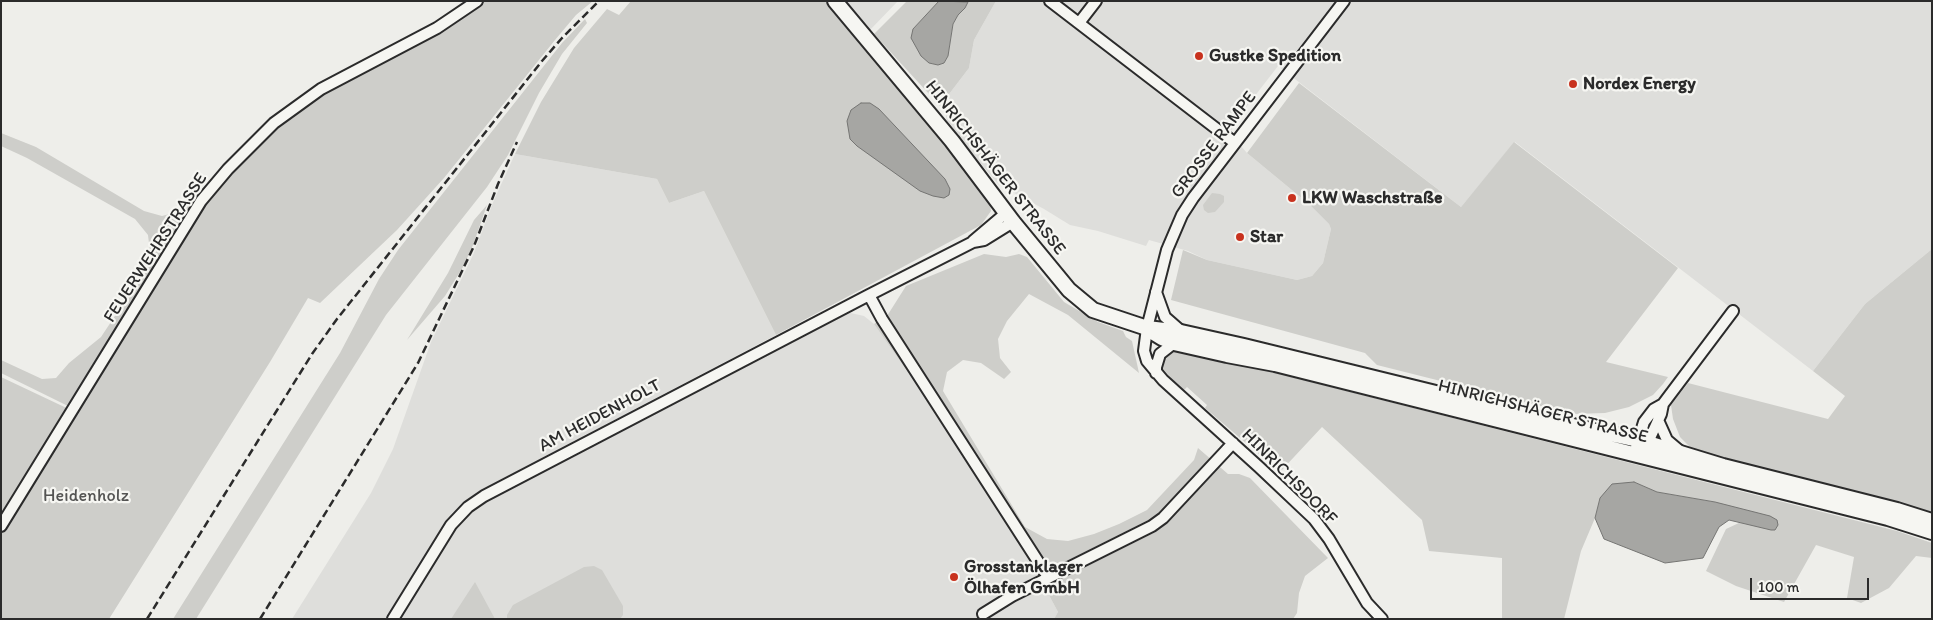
<!DOCTYPE html>
<meta charset="utf-8">
<style>
body{margin:0}
#map{position:relative;width:1933px;height:620px;overflow:hidden;background:#eeeeea;font-family:Itim,sans-serif}
canvas{display:block}
.frame{position:absolute;inset:0;border:2px solid #2b2b2b;pointer-events:none}
.scale{position:absolute;left:1750px;top:578px;width:119px;height:22px;box-sizing:border-box;border:2px solid #2b2b2b;border-top:0;padding-left:6px;font-size:15px;line-height:18px;white-space:nowrap;color:#2b2b2b;-webkit-text-stroke:4px #f6f6f2;paint-order:stroke}
</style>
<div id="map">
<canvas width="1933" height="620"></canvas>
<div class="frame"></div>
<div class="scale">100 m</div>
</div>
<script>
const context = document.querySelector('canvas').getContext('2d');
context.lineJoin = 'round';
function fillPath(path, color) {
  context.fillStyle = color;
  context.fill(path, 'evenodd');
}
function shape(rows) {
  const path = new Path2D();
  for (const r of rows) {
    path.moveTo(r[0], r[1]);
    for (let i = 2; i < r.length; i += 2) path.lineTo(r[i], r[i + 1]);
  }
  return path;
}
function trace(path, color, width, dash) {
  context.strokeStyle = color;
  context.lineWidth = width;
  context.lineCap = dash ? 'butt' : 'round';
  context.setLineDash(dash || []);
  context.stroke(path);
}
function label(font, color, halo, rows, align = 'center') {
  context.font = font + ' Itim,sans-serif';
  context.lineWidth = 4.5;
  context.setLineDash([]);
  context.textBaseline = 'middle';
  context.strokeStyle = halo;
  context.fillStyle = color;
  for (const [text, x, y, turn = 0] of rows) {
    context.save();
    context.translate(x, y);
    context.rotate((+turn || 0) * Math.PI / 180);
    context.textAlign = isNaN(turn) ? turn : align;
    if (halo) context.strokeText(text, 0, 0);
    context.fillText(text, 0, 0);
    context.restore();
  }
}
const built = shape([
 [846,1,898,1,870,30],
 [996,1,1932,1,1932,249,1865,304,1813,371,1515,142,1461,207,1278,66,1234,123,1230,134,1247,153,1310,205,1329,224,1331,229,1323,263,1312,276,1297,280,1207,260,1188,251,1149,240,1146,246,1098,231,1070,225,1044,209,999,185,947,124,946,115,940,106,969,68,974,40],
 [515,154,657,179,669,203,704,191,776,335,483,489,465,502,447,521,386,619,292,619,371,493,393,449,431,342,473,255,494,200],
 [846,312,864,316,874,324,966,455,1023,547,1058,612,1054,619,399,619,453,533,468,515,488,499]
]);
const green = shape([
 [484,1,593,1,576,15,555,40,444,178,397,230,320,303,308,298,270,362,109,619,1,619,1,377,75,412,204,204,231,171,277,126,321,93,438,33],
 [631,1,830,1,989,197,991,211,981,225,776,335,704,191,669,203,657,179,515,154,541,102,574,48,607,9,619,15],
 [907,1,939,1,913,29,929,63,938,65,944,63,948,56,953,24,958,15,965,8,968,1,996,1,974,40,969,68,940,106,874,34],
 [585,19,587,23,562,54,539,93,508,155,487,187,386,315,196,619,173,619,340,353,379,279,398,250,562,43],
 [1299,83,1461,207,1514,142,1678,268,1606,362,1668,377,1663,384,1653,395,1629,407,1605,413,1572,414,1377,365,1365,353,1171,300,1183,250,1207,260,1297,280,1312,276,1323,263,1331,229,1329,224,1310,205,1247,153],
 [1,133,36,147,144,211,162,216,181,211,196,194,200,198,70,407,1,373,1,360,42,379,56,378,69,363,101,337,144,272,150,252,148,235,135,219,27,158,1,146],
 [1212,193,1220,194,1224,196,1224,202,1215,212,1208,213,1204,210,1203,205],
 [487,205,473,245,463,267,445,296,407,340,448,273,474,220],
 [1932,249,1932,515,1695,452,1680,437,1673,419,1671,405,1688,383,1828,419,1845,396,1813,371,1865,304],
 [984,254,1006,257,1019,254,1027,257,1064,302,1098,322,1123,331,1126,337,1132,341,1139,373,1068,315,1029,294,1007,321,998,339,1000,358,1011,372,1004,379,981,363,963,360,947,372,943,391,1025,527,1047,539,1068,541,1094,534,1119,524,1147,510,1194,460,1198,448,1228,474,1239,474,1250,478,1328,558,1305,576,1299,593,1297,613,1293,619,1054,619,1058,612,1023,547,966,455,874,324,887,316,906,286],
 [1178,348,1897,531,1932,543,1932,558,1916,556,1889,588,1861,603,1847,598,1854,557,1816,545,1784,602,1736,586,1706,571,1726,529,1741,522,1775,530,1715,502,1657,492,1634,482,1600,498,1595,518,1581,551,1564,619,1502,619,1502,558,1429,551,1422,520,1322,427,1280,472,1205,408,1207,405,1187,387,1184,390,1174,381,1163,369,1162,361,1165,354,1170,350],
 [594,566,602,570,623,606,623,615,620,619,507,619,507,615,513,605,584,567],
 [475,582,495,619,451,619]
]);
const water = shape([
 [939,1,968,2,965,8,958,15,953,24,948,56,944,63,938,65,929,63,921,56,911,38,913,29,939,1],
 [861,103,870,103,879,109,945,179,950,189,949,195,944,198,933,196,920,191,857,146,850,139,847,121,851,110,861,103],
 [1634,482,1657,492,1715,502,1770,516,1777,520,1778,525,1775,530,1771,530,1729,520,1719,527,1703,558,1665,563,1604,539,1595,518,1600,498,1612,484,1634,482]
]);
const minor = shape([
 [1050,1,1235,143],
 [1344,1,1193,198,1182,215,1167,250,1147,328,1144,351,1147,361,1163,380,1259,467,1314,519,1329,539,1367,603,1382,619],
 [1079,23,1096,1],
 [973,241,1006,213],
 [1156,292,1165,317,1181,331],
 [869,295,882,319,1048,577],
 [1156,373,1156,367,1160,354,1174,343],
 [1658,420,1667,440,1680,451],
 [1645,449,1661,414,1663,404],
 [1634,454,1644,422,1654,409,1663,404,1733,311],
 [1,526,201,201,228,169,274,123,321,89,437,28,477,1],
 [983,614,1012,596,1152,526,1163,518,1233,443],
 [393,619,451,525,468,507,484,496,869,295,973,242,984,240,1013,222]
]);
const secondary = shape([
 [835,1,952,141,1013,222,1069,290,1093,310,1147,328,1181,332,1244,346,1550,421,1638,440,1723,466,1897,510,1932,521],
 [1149,330,1162,338,1174,343,1227,355,1275,364,1888,518,1932,532]
]);
const rail = shape([
 [147,619,312,354,337,319,542,61,562,38,599,1],
 [260,619,418,363,474,246,498,184,517,142]
]);
const markers = [
 [1199,56,5,"#c8321e"],
 [1573,84,5,"#c8321e"],
 [1292,198,5,"#c8321e"],
 [1240,237,5,"#c8321e"],
 [954,577,5,"#c8321e"]
];
const poiNames = [
 ["Gustke Spedition",1209,56],
 ["Nordex Energy",1583,84],
 ["LKW Waschstraße",1302,198],
 ["Star",1250,237],
 ["Grosstanklager",964,567],
 ["Ölhafen GmbH",964,588]
];
const streetNames = [
 ["GROSSE RAMPE",1214,145,-53],
 ["HINRICHSHÄGER STRASSE",995,168,52],
 ["FEUERWEHRSTRASSE",156,248,-57],
 ["HINRICHSHÄGER STRASSE",1543,412,14],
 ["AM HEIDENHOLT",600,416,-28],
 ["HINRICHSDORF",1289,477,45]
];
const parkNames = [
 ["Heidenholz",86,496]
];
fillPath(built, '#dededb');
fillPath(green, '#cececa');
fillPath(water, '#a6a6a3');
trace(water, '#757573', 1);
trace(minor, '#2b2b2b', 14);
trace(secondary, '#2b2b2b', 18);
trace(minor, '#f6f6f2', 10);
trace(secondary, '#f6f6f2', 14);
trace(rail, '#2b2b2b', 2.5, [8, 4]);
for (const [x, y, r, color] of markers) {
  const dot = new Path2D();
  dot.arc(x, y, r, 0, 2 * Math.PI);
  context.fillStyle = color;
  context.fill(dot);
  trace(dot, '#f6f6f2', 2);
}
label('bold 18px', '#2b2b2b', '#f6f6f2', poiNames, 'left');
label('18px', '#2b2b2b', '#f6f6f2', streetNames);
label('18px', '#545453', '#f6f6f2', parkNames);
</script>
